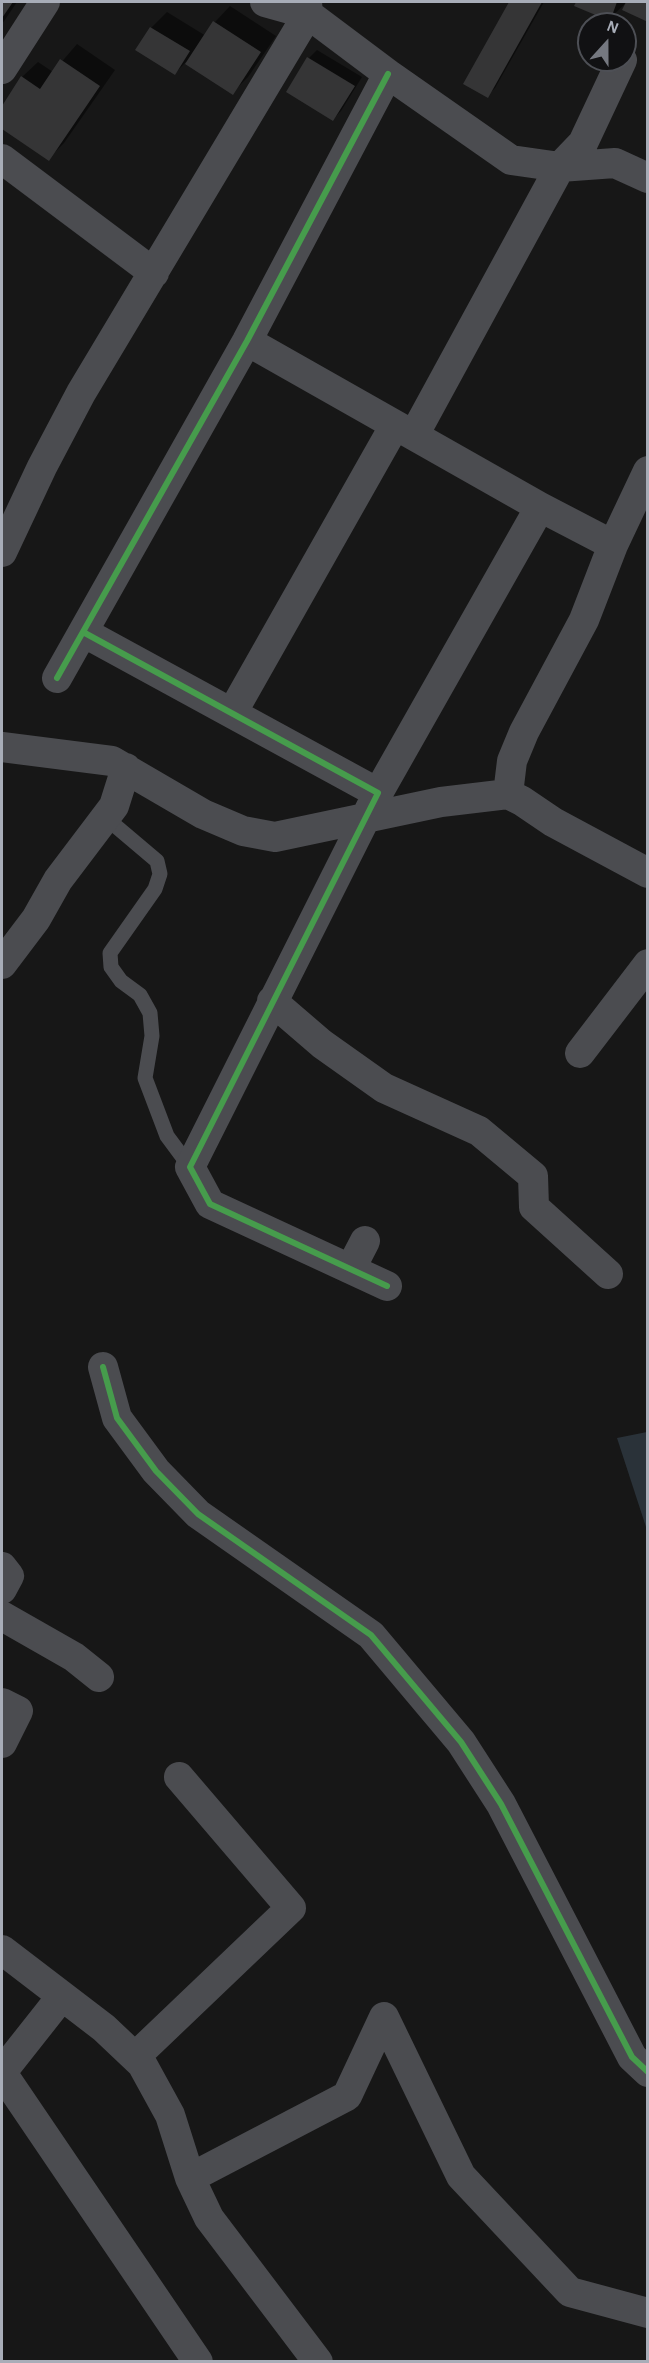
<!DOCTYPE html>
<style>
body{margin:0}
#map{position:relative;width:649px;height:2363px;overflow:hidden;background:#171717;font-family:"Alegreya Sans",sans-serif}
canvas{display:block}
.frame{position:absolute;inset:0;border:3px solid #a8adb8;pointer-events:none}
.north{position:absolute;left:577px;top:12px;width:60px;height:60px;box-sizing:border-box;background:#111113;border:2px solid #4d4f55;border-radius:50%;rotate:21deg;font-size:16px;font-weight:700;line-height:24px;text-align:center;color:#a8adb8}
.north::after{content:'';display:block;margin:auto;width:21px;height:27px;background:#757880;clip-path:polygon(50% 0,100% 100%,50% 72%,0 100%)}
</style>
<div id="map">
<canvas width="649" height="2363"></canvas>
<div class="frame"></div>
<div class="north">N</div>
</div>
<script>
const context = document.querySelector('canvas').getContext('2d');
context.lineJoin = 'round';
function fillPath(path, color) {
  context.fillStyle = color;
  context.fill(path, 'evenodd');
}
function shape(rows) {
  const path = new Path2D();
  for (const r of rows) {
    path.moveTo(r[0], r[1]);
    for (let i = 2; i < r.length; i += 2) path.lineTo(r[i], r[i + 1]);
  }
  return path;
}
function trace(path, color, width, dash) {
  context.strokeStyle = color;
  context.lineWidth = width;
  context.lineCap = dash ? 'butt' : 'round';
  context.setLineDash(dash || []);
  context.stroke(path);
}
const water = shape([
 [647,1432,648,1432,647,1530,617,1438]
]);
const shadow = shape([
 [2,2,17,2,2,24],
 [511,2,544,2,495,88,487,96,465,83],
 [577,2,627,2,609,19,576,5],
 [230,6,276,36,248,77,232,93,186,62,175,73,137,50,151,28,167,12,206,36,215,22],
 [77,44,115,70,64,143,48,159,2,127,2,108,22,77,38,62,53,72],
 [317,50,362,77,341,111,333,119,288,92,309,58]
]);
const building = shape([
 [2,2,13,2,2,18],
 [509,2,542,2,488,98,463,84],
 [576,2,617,2,610,21,574,6],
 [626,2,648,2,648,22,622,10],
 [213,21,261,52,233,95,185,64],
 [150,27,190,51,175,75,135,50],
 [307,57,355,86,333,121,286,92],
 [60,59,100,86,49,161,2,129,2,106,21,76,40,89]
]);
const lane = shape([
 [105,817,157,861,160,874,155,889,110,953,111,967,121,981,140,995,150,1013,152,1036,145,1078,167,1136,190,1167]
]);
const street = shape([
 [265,2,308,14,388,74,511,160,560,167,615,163,648,178],
 [2,69,45,2],
 [2,159,154,273],
 [247,341,540,507,613,545],
 [414,435,560,167,583,143,622,60],
 [2,552,42,467,81,393,308,14,307,2],
 [83,632,378,793,190,1167,210,1204,387,1286],
 [57,678,247,341,388,74],
 [232,713,395,425],
 [2,747,112,761,203,814,243,831,275,837,441,802,508,794,522,801,553,822,648,873],
 [378,793,540,507],
 [508,794,512,761,524,732,584,620,613,545,648,471],
 [2,964,36,919,58,880,114,806,126,768],
 [272,1001,322,1044,384,1088,479,1131,533,1176,534,1207,608,1274],
 [580,1053,648,964],
 [351,1268,365,1241],
 [103,1367,117,1418,156,1471,198,1514,371,1635,461,1742,501,1804,632,2057,648,2072],
 [2,1567,9,1576,2,1589],
 [2,1616,74,1657,99,1677],
 [2,1703,18,1711,2,1743],
 [2,1950,104,2028,142,2064,170,2115,190,2178,209,2218,318,2362],
 [135,2057,291,1908,179,1777],
 [2,2072,62,1996],
 [2,2073,198,2362],
 [190,2178,347,2096,384,2017,461,2176,570,2292,648,2313]
]);
const cycleway = shape([
 [83,632,378,793,190,1167,210,1204,387,1286],
 [57,678,247,341,388,74],
 [103,1367,117,1418,156,1471,198,1514,371,1635,461,1742,501,1804,632,2057,648,2072]
]);
fillPath(water, '#2a3239');
fillPath(shadow, '#0007');
fillPath(building, '#353536');
trace(lane, '#4b4c50', 15);
trace(street, '#4b4c50', 30);
trace(cycleway, '#469c4c', 6);
</script>
